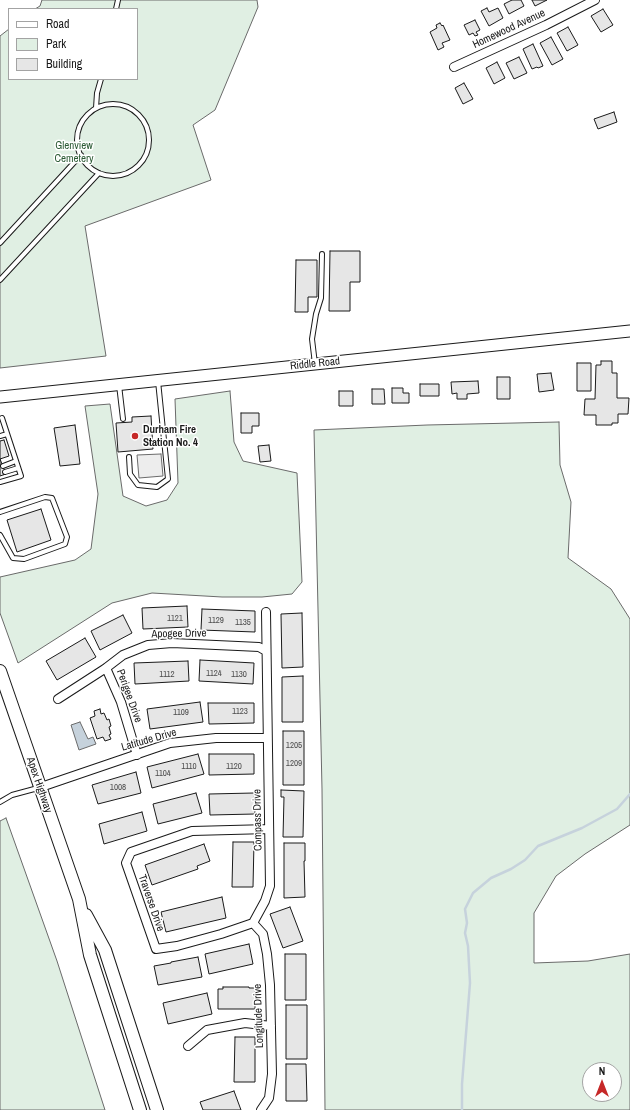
<!DOCTYPE html>
<style>
body{margin:0}
#map{position:relative;width:630px;height:1110px;overflow:hidden;background:#fff;font-family:"Archivo Narrow",sans-serif}
canvas{display:block}
.legend{position:absolute;left:8px;top:8px;width:130px;height:72px;box-sizing:border-box;background:#fff;border:1px solid #a3a3a3;margin:0;padding:5px 7px;list-style:none;font-size:12px;color:#1a1a1a}
.legend li{display:flex;align-items:center;gap:8px;height:20px}
.legend b{width:20px;border:1px solid #a3a3a3}
.north{position:absolute;left:582px;top:1062px;width:40px;height:40px;box-sizing:border-box;background:#fff;border:1px solid #a3a3a3;border-radius:50%;rotate:0deg;font-size:11px;font-weight:700;line-height:16px;text-align:center;color:#1a1a1a}
.north::after{content:'';display:block;margin:auto;width:14px;height:18px;background:#c62828;clip-path:polygon(50% 0,100% 100%,50% 72%,0 100%)}
</style>
<div id="map">
<canvas width="630" height="1110"></canvas>
<ul class="legend">
<li><b style="height:5px;background:#fff"></b>Road</li>
<li><b style="height:11px;background:#e0efe3"></b>Park</li>
<li><b style="height:11px;background:#e6e6e6"></b>Building</li>
</ul>
<div class="north">N</div>
</div>
<script>
const context = document.querySelector('canvas').getContext('2d');
context.lineJoin = 'round';
function fillPath(path, color) {
  context.fillStyle = color;
  context.fill(path, 'evenodd');
}
function shape(rows) {
  const path = new Path2D();
  for (const r of rows) {
    if (r.length === 3) {
      path.moveTo(r[0] + r[2], r[1]);
      path.arc(r[0], r[1], r[2], 0, 2 * Math.PI);
      continue;
    }
    path.moveTo(r[0], r[1]);
    for (let i = 2; i < r.length; i += 2) path.lineTo(r[i], r[i + 1]);
  }
  return path;
}
function trace(path, color, width, dash) {
  context.strokeStyle = color;
  context.lineWidth = width;
  context.lineCap = dash ? 'butt' : 'round';
  context.setLineDash(dash || []);
  context.stroke(path);
}
function label(font, color, halo, rows, align = 'center') {
  context.font = font + ' "Archivo Narrow",sans-serif';
  context.lineWidth = 3;
  context.setLineDash([]);
  context.textBaseline = 'middle';
  context.strokeStyle = halo;
  context.fillStyle = color;
  for (const [text, x, y, turn = 0] of rows) {
    context.save();
    context.translate(x, y);
    context.rotate((+turn || 0) * Math.PI / 180);
    context.textAlign = isNaN(turn) ? turn : align;
    if (halo) context.strokeText(text, 0, 0);
    context.fillText(text, 0, 0);
    context.restore();
  }
}
const green = shape([
 [42,0,257,0,258,7,215,110,193,125,211,180,85,226,106,356,0,368,0,36,9,29,9,79,137,79,137,9,35,9,40,6,42,0],
 [230,391,234,442,243,461,297,473,302,582,292,594,262,597,222,597,152,593,112,603,18,663,0,613,0,577,75,560,91,549,98,494,85,406,110,404,123,496,146,506,167,500,178,483,175,399,230,391],
 [559,422,560,465,571,502,568,558,611,589,630,619,630,825,585,854,556,876,534,913,534,963,588,961,630,954,630,1110,325,1110,322,789,314,430,427,425,559,422],
 [590,1070,614,1070,614,1094,590,1094,590,1070],
 [6,818,57,961,105,1110,0,1110,0,821,6,818]
]);
const parking = shape([
 [161,454,163,476,139,478,137,455,161,454]
]);
const water = shape([
 [80,722,88,739,93,737,96,744,79,750,71,725,80,722]
]);
const stream = shape([
 [462,1110,462,1084,470,983,468,946,465,933,467,923,465,909,473,893,491,878,511,869,525,860,538,846,582,828,617,809,630,794]
]);
const building = shape([
 [512,0,521,0,524,6,509,14,504,4,512,0],
 [532,0,547,0,535,6,532,0],
 [487,8,489,12,498,8,503,18,489,26,481,11,487,8],
 [603,9,613,25,601,32,591,16,603,9],
 [475,20,480,30,476,32,478,35,475,36,473,33,469,35,464,25,475,20],
 [440,23,442,26,443,25,450,40,442,43,444,47,438,50,430,32,437,28,436,25,440,23],
 [568,27,578,45,567,51,557,33,568,27],
 [551,37,563,59,552,65,540,43,551,37],
 [533,44,543,66,538,68,537,67,532,69,523,49,533,44],
 [519,57,527,73,514,79,506,63,519,57],
 [497,62,505,78,494,84,486,68,497,62],
 [464,83,473,99,463,104,455,88,464,83],
 [614,112,617,122,598,129,594,119,614,112],
 [330,251,360,251,360,282,350,282,350,311,329,311,330,251],
 [296,260,317,260,317,297,308,297,308,312,295,312,296,260],
 [601,361,612,361,612,373,617,373,617,398,629,398,628,414,618,414,618,423,612,423,612,425,596,425,596,415,584,415,585,399,595,399,596,365,601,365,601,361],
 [577,363,591,363,591,391,577,391,577,363],
 [551,373,554,390,539,392,537,374,551,373],
 [497,377,510,377,510,399,497,399,497,377],
 [478,381,479,393,467,394,467,399,457,399,457,393,452,394,451,382,478,381],
 [420,384,439,384,439,396,420,396,420,384],
 [392,388,403,388,403,393,409,393,409,403,392,403,392,388],
 [372,389,384,389,385,404,372,404,372,389],
 [339,391,353,391,353,406,339,406,339,391],
 [241,413,259,413,259,426,252,426,252,433,241,433,241,413],
 [151,416,153,449,118,452,116,423,132,422,132,417,151,416],
 [75,425,80,464,60,466,54,428,75,425],
 [4,440,9,456,0,459,6,474,0,476,0,441,4,440],
 [269,445,271,461,260,462,258,446,269,445],
 [41,509,51,540,17,552,7,520,41,509],
 [187,606,188,627,143,629,142,608,187,606],
 [202,609,255,611,255,632,201,630,202,609],
 [302,613,303,667,282,668,281,614,302,613],
 [123,615,132,633,100,650,91,631,123,615],
 [85,638,96,657,57,680,46,661,85,638],
 [200,660,254,663,253,684,199,681,200,660],
 [188,661,189,681,135,684,134,663,188,661],
 [303,676,303,722,282,722,282,677,303,676],
 [200,702,203,722,150,729,147,709,200,702],
 [208,703,254,703,254,723,209,724,208,703],
 [100,709,101,714,104,713,107,720,109,719,111,726,109,727,111,734,109,735,111,739,105,741,103,737,97,739,90,718,95,716,94,711,100,709],
 [283,731,304,731,304,785,283,785,283,731],
 [198,754,204,774,152,788,147,767,198,754],
 [209,754,254,754,254,774,209,775,209,754],
 [136,772,141,793,98,804,92,785,136,772],
 [281,790,304,791,303,837,283,837,284,797,281,797,281,790],
 [196,793,202,813,158,824,153,804,196,793],
 [254,793,255,814,210,815,209,794,254,793],
 [142,812,147,831,104,844,99,824,142,812],
 [233,842,254,842,253,887,232,887,233,842],
 [284,843,305,843,305,861,304,861,305,897,284,898,284,843],
 [204,844,210,861,197,866,198,869,152,885,145,865,204,844],
 [222,897,226,918,166,932,161,912,222,897],
 [290,907,303,941,283,948,270,914,290,907],
 [249,944,253,964,209,974,205,954,249,944],
 [285,954,306,954,306,1000,285,1000,285,954],
 [198,957,202,977,158,985,154,966,171,963,171,962,198,957],
 [223,987,249,987,249,988,255,988,255,1009,218,1009,218,989,223,989,223,987],
 [207,993,212,1014,168,1024,163,1003,207,993],
 [286,1005,307,1005,307,1059,286,1059,286,1005],
 [235,1037,255,1037,255,1082,234,1082,235,1037],
 [286,1064,306,1064,307,1101,286,1101,286,1064],
 [234,1091,241,1110,203,1110,200,1102,234,1091]
]);
const service = shape([
 [116,9,118,0],
 [113,140,36],
 [96,108,97,93,101,79],
 [0,243,81,155],
 [0,280,99,173],
 [315,364,312,339,316,314,321,298,322,254],
 [119,385,123,419],
 [0,436,7,434],
 [129,457,130,474,138,485,157,487,168,479,158,381],
 [3,466,16,461],
 [5,472,18,468],
 [0,482,21,476,2,418],
 [0,512,45,497,52,498,67,537,65,544,24,559,13,558,0,535],
 [0,802,12,795,38,788]
]);
const minor = shape([
 [454,67,546,25,595,0],
 [266,612,270,886,265,901,253,923,221,934,177,946,156,949,126,863,131,852,192,831,269,829],
 [106,668,121,702,137,755],
 [58,699,106,668,123,655,148,645,172,643,238,646,259,647,266,651],
 [41,787,170,743,216,738,267,738],
 [253,923,263,934,267,954,270,985,272,1074,269,1098,261,1110],
 [188,1046,207,1030,245,1023,271,1026]
]);
const secondary = shape([
 [0,397,630,331]
]);
const primary = shape([
 [0,671,79,899,90,955,140,1110],
 [86,915,105,950,157,1110]
]);
const markers = [
 [135,436,4,"#c62828"]
];
const numberNames = [
 ["1121",175,619],
 ["1129",216,621],
 ["1135",243,623],
 ["1124",214,674],
 ["1112",167,675],
 ["1130",239,675],
 ["1123",240,712],
 ["1109",181,713],
 ["1205",294,746],
 ["1209",294,764],
 ["1110",189,767],
 ["1120",234,767],
 ["1104",163,774],
 ["1008",118,788]
];
const streetNames = [
 ["Homewood Avenue",509,29,-25],
 ["Riddle Road",315,364,-6],
 ["Apogee Drive",179,634,-1],
 ["Perigee Drive",129,696,70],
 ["Latitude Drive",149,740,-16],
 ["Apex Highway",39,785,71],
 ["Compass Drive",258,820,-91],
 ["Traverse Drive",151,903,71],
 ["Longitude Drive",259,1016,-92]
];
const parkNames = [
 ["Glenview",74,146],
 ["Cemetery",74,159]
];
const poiNames = [
 ["Durham Fire",143,430],
 ["Station No. 4",143,443]
];
fillPath(green, '#e0efe3');
trace(green, '#6a6a6a', 1);
fillPath(parking, '#ededed');
trace(parking, '#6a6a6a', 1);
fillPath(water, '#c6d2dc');
trace(water, '#6a6a6a', 1);
trace(stream, '#c6d2dc', 2.5);
fillPath(building, '#e6e6e6');
trace(building, '#1a1a1a', 1);
trace(service, '#1a1a1a', 6);
trace(minor, '#1a1a1a', 10);
trace(secondary, '#1a1a1a', 13);
trace(primary, '#1a1a1a', 14);
trace(service, '#fff', 4);
trace(minor, '#fff', 8);
trace(secondary, '#fff', 11);
trace(primary, '#fff', 12);
for (const [x, y, r, color] of markers) {
  const dot = new Path2D();
  dot.arc(x, y, r, 0, 2 * Math.PI);
  context.fillStyle = color;
  context.fill(dot);
  trace(dot, '#fff', 1.5);
}
label('9px', '#4d4d4d', null, numberNames);
label('11px', '#1a1a1a', '#fff', streetNames);
label('11px', '#2b5a34', '#fff', parkNames);
label('bold 11px', '#1a1a1a', '#fff', poiNames, 'left');
</script>
